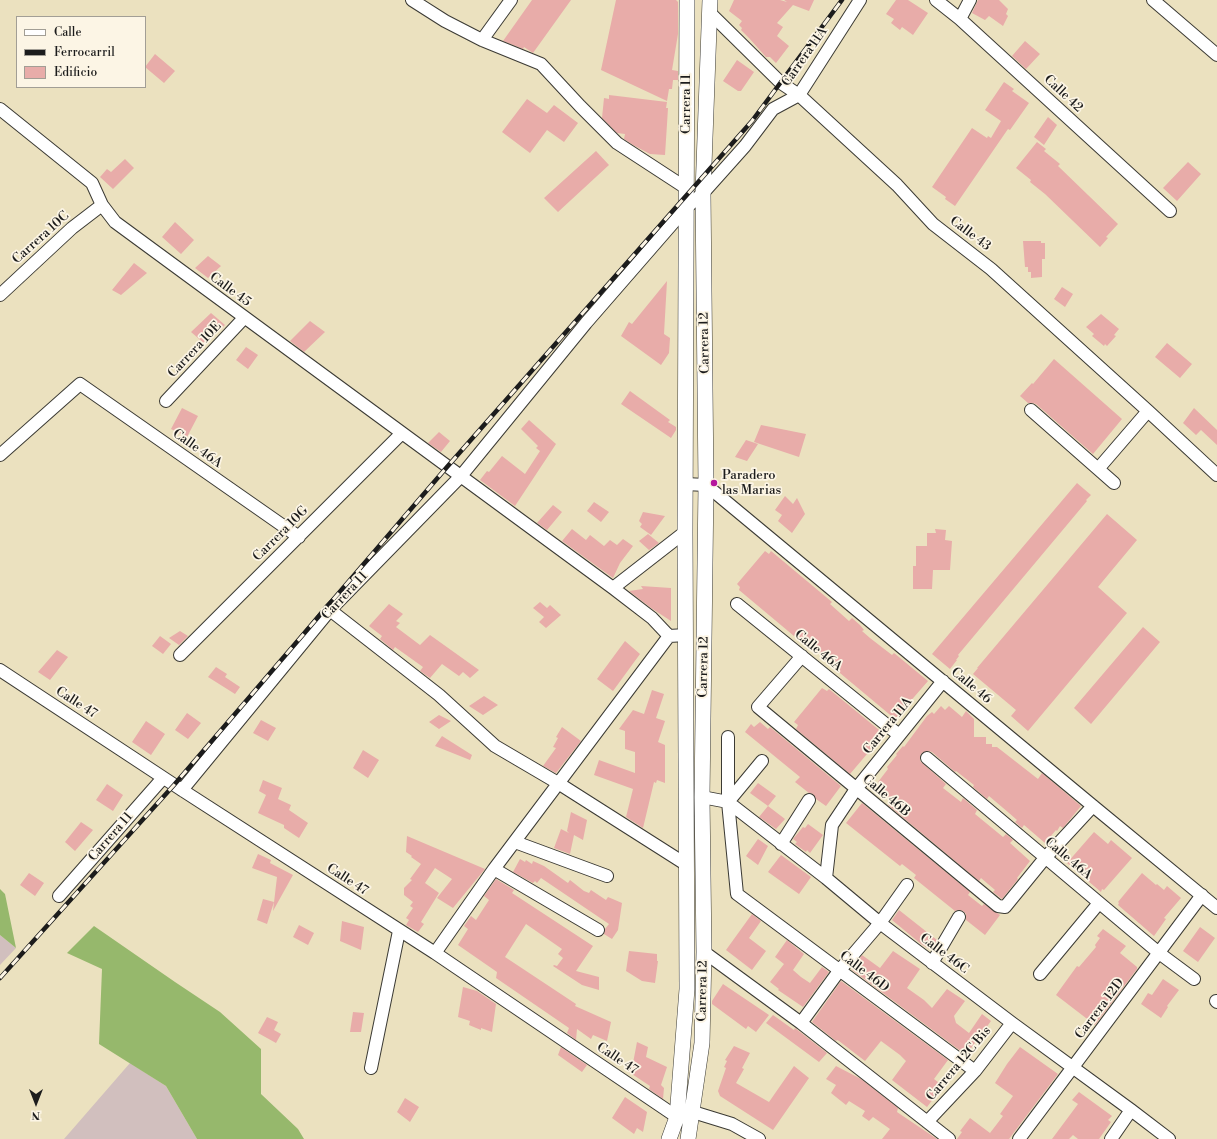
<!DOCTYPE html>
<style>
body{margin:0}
#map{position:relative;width:1217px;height:1139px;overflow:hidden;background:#ebe1bf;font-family:"Libre Bodoni",serif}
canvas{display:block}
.legend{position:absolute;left:16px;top:16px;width:130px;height:72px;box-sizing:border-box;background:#fcf5e5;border:1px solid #a29e95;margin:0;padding:5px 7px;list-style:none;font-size:12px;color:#1c1c1c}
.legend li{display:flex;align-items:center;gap:8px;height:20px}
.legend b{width:20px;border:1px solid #a29e95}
.north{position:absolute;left:16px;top:1083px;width:40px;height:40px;-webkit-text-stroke:3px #fcf5e5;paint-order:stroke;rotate:180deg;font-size:11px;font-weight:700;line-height:16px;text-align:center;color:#1c1c1c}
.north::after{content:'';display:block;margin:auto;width:14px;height:18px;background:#1c1c1c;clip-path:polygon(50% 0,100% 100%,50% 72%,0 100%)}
</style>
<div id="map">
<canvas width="1217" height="1139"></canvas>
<ul class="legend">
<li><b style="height:5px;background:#fff"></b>Calle</li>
<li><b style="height:5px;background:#1c1c1c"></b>Ferrocarril</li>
<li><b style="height:11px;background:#e8aca9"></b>Edificio</li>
</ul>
<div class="north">N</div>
</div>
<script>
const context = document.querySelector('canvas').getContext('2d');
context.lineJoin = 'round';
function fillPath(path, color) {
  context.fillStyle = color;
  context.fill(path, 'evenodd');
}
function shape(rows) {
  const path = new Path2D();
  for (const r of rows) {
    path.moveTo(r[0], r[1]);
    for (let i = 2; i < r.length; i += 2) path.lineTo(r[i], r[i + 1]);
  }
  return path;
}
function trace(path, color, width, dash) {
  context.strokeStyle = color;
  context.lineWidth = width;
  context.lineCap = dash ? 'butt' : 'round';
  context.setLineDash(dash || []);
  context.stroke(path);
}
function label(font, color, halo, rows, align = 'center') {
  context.font = font + ' "Libre Bodoni",serif';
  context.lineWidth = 3.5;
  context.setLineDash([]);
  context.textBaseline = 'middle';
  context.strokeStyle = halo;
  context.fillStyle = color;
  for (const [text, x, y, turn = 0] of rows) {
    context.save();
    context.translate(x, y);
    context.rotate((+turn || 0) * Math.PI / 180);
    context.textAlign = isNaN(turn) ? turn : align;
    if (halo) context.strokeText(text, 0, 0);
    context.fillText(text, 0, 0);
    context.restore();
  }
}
const industrial = shape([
 [0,935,16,948,0,965],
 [130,1063,166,1086,197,1139,64,1139]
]);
const forest = shape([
 [0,889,5,894,16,948,0,935],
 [94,926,175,982,220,1012,261,1049,261,1094,298,1129,304,1139,197,1139,166,1086,99,1044,102,969,67,953]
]);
const building = shape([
 [532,0,571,0,533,53,524,47,523,49,503,41],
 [616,0,676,0,678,2,678,34,672,70,678,71,678,80,673,80,672,89,669,89,667,101,601,70],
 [734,0,780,0,787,2,784,0,814,0,809,11,793,5,777,23,783,27,777,36,789,46,776,63,770,57,766,57,749,38,741,30,742,28,739,25,742,21,729,11],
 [896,0,908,0,928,13,913,35,902,27,900,30,891,23,894,19,886,14],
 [978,0,999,0,1008,9,1006,14,1008,16,1003,26,989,16,985,20,972,13],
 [1025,41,1040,54,1026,69,1012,56],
 [155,54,175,71,164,83,145,67],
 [737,60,754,72,741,91,738,91,723,81],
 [1004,82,1014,89,1012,91,1029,103,1010,130,1008,129,955,206,945,199,946,197,932,187,972,128,987,138,988,136,991,138,1001,121,985,110],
 [609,95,667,102,666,108,668,108,667,124,665,155,650,154,633,145,624,139,625,134,617,133,602,118,604,98,609,99],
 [527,99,547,113,554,105,578,123,564,142,547,130,530,153,502,132],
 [1048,117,1057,125,1044,145,1034,137],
 [1037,142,1046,149,1044,151,1060,164,1058,166,1118,224,1106,237,1108,238,1100,247,1045,194,1030,182,1031,180,1016,168],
 [596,151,609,165,558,212,544,198],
 [125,159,134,168,113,189,100,177,107,169,111,172],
 [1188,162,1201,174,1177,201,1163,188],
 [175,222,194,240,181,254,162,237],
 [1023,241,1041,241,1041,243,1045,243,1045,259,1042,259,1042,277,1031,278,1031,272,1028,272,1028,267,1025,267],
 [208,256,221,266,208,278,195,268],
 [134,263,147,273,121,295,112,290],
 [667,281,664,334,670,338,669,353,661,365,621,336,629,322,632,324],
 [1062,287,1073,294,1065,307,1054,299],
 [211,313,225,325,205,344,191,332],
 [1101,314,1119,329,1114,335,1116,336,1107,346,1105,344,1104,346,1092,336,1094,334,1086,327],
 [310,321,325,332,304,352,290,341],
 [1167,343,1192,364,1180,378,1155,357],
 [246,347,258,355,248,369,236,360],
 [1054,359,1122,419,1093,454,1036,404,1032,403,1028,403,1020,396,1032,383,1033,384],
 [630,391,670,420,668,422,676,427,676,430,671,438,621,404],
 [182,408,198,416,187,437,171,429],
 [1194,408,1217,430,1217,445,1201,430,1196,435,1183,423],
 [529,420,556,444,515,506,480,480,487,471,489,472,502,456,525,474,540,451,536,448,538,446,521,429],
 [761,425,806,434,799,457,754,442],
 [439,432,450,441,441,452,428,443],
 [746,440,758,444,747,461,735,457],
 [1077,483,1091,495,1086,500,1087,501,958,655,959,656,956,660,957,660,950,669,932,654],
 [785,496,793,504,797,498,805,514,792,533,778,521,782,515,775,510],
 [594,502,609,512,601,522,587,511],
 [553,505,562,512,547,530,537,523],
 [643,512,665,516,651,535,640,527,642,524,639,521],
 [1107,514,1137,540,1098,587,1127,613,1028,731,1011,716,1016,710,973,674,978,668,977,668],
 [572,529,586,540,590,535,604,546,610,540,617,545,623,539,633,546,620,563,613,578,562,541],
 [935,529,946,530,945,540,952,541,950,570,933,570,932,589,913,589,913,566,916,566,916,546,927,546,927,533,936,533],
 [648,534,659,543,649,550,639,541],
 [765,551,769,554,771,551,832,602,830,604,849,621,852,618,860,625,864,630,862,631,870,638,892,655,894,653,928,681,895,719,828,663,829,661,804,640,796,634,794,636,739,590,740,587,737,584],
 [641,586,671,588,671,621,651,608,629,591,643,589],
 [540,602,547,608,550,605,561,615,546,628,539,622,544,617,533,608],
 [389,604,403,614,396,621,400,623,396,627,420,645,430,635,479,670,470,678,463,672,459,676,442,664,430,678,420,671,423,667,395,647,393,650,380,639,382,636,369,626],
 [1143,627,1160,642,1091,724,1074,708],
 [180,631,188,636,179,645,169,638],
 [160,636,171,644,163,654,152,646],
 [625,641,640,654,613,691,597,679],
 [57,650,68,657,50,680,38,672],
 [216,667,227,674,225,677,240,687,235,694,208,677],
 [822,688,827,691,829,689,884,734,850,774,796,729,798,725,794,722],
 [652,690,664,694,656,718,665,721,658,742,665,745,665,783,657,780,656,783,654,782,643,828,626,817,633,789,594,775,599,760,635,773,635,752,625,749,625,731,619,729,633,710,644,714],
 [484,696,498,705,483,715,469,706],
 [941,706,945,710,949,706,962,717,966,711,974,719,974,737,986,737,986,744,992,744,992,747,997,747,1038,779,1042,773,1081,806,1063,828,1060,826,1057,831,1056,830,1045,843,1024,825,1022,828,1015,822,1017,820,1009,813,989,796,987,799,973,787,974,785,956,771,955,772,932,752,928,751,922,753,920,756,920,761,946,784,943,788,961,802,963,798,977,810,975,814,1003,837,1006,834,1013,840,1010,843,1030,861,1017,878,1018,879,1002,899,993,892,995,890,981,878,979,881,888,805,892,801,881,791,884,786,878,782,888,769,887,767,897,755,896,754,903,746,904,747,927,716,932,712,934,714],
 [187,713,201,723,188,739,175,730],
 [439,715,451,721,439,729,429,722],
 [261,720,276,728,268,741,253,733],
 [146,721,165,734,151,755,132,742],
 [760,722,768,729,770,727,841,786,826,806,816,799,813,794,809,793,795,782,800,777,745,732,751,724,754,727],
 [562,727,581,741,556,773,543,766,556,748,553,747,558,738,556,737],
 [442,736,472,755,470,760,435,746],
 [363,750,379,760,368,778,353,768],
 [263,780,282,788,278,799,291,805,289,810,308,823,299,838,284,828,284,825,258,813,266,795,259,791],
 [758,783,776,796,768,806,785,819,776,829,759,817,768,806,750,793],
 [107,784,123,795,113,811,96,800],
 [862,803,970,892,968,895,982,906,984,904,1000,915,985,935,966,920,966,914,963,911,959,910,955,911,914,878,916,875,902,864,900,866,846,823],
 [571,812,587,820,583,840,574,835,570,854,554,848,561,829,569,833,567,831],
 [81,822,93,830,75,851,65,842],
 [808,824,823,835,810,853,807,850,806,852,795,844,797,842,793,839,803,827,805,828],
 [1094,832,1108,844,1111,840,1132,858,1104,890,1102,889,1101,892,1067,863],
 [407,836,485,869,453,908,437,898,452,879,435,868,425,883,439,893,421,922,424,924,418,932,406,925,409,920,406,918,413,908,410,906,413,902,404,895,404,888,412,880,410,879,421,864,411,857,412,856,406,852],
 [758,839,768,846,758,865,746,856],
 [258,854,271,860,270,863,293,875,273,911,277,877,252,868],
 [781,855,811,877,799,894,768,872],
 [520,859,525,862,526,860,532,864,533,861,544,866,568,883,570,880,584,891,589,893,591,890,606,900,608,897,622,903,618,930,612,939,604,934,605,929,609,924,541,878,537,883,535,881,533,883,513,872],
 [29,873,44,883,35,896,20,885],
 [1142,873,1156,885,1157,884,1164,890,1167,886,1181,898,1164,918,1166,919,1154,936,1118,905,1119,903,1118,902],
 [496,879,514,890,512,893,593,946,576,971,599,977,599,990,582,985,553,966,554,965,557,966,563,958,558,954,562,949,526,924,505,957,576,1004,575,1006,611,1022,607,1041,593,1035,591,1039,577,1029,576,1040,567,1033,569,1028,496,978,497,972,458,945,468,929,464,926,471,916,476,920,489,900,484,896],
 [263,899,274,902,267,924,257,920],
 [899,910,937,940,931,950,921,944,892,920],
 [752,914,761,921,749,938,766,951,752,970,726,950],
 [342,921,364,927,361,950,340,941],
 [299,925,314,933,308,945,293,937],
 [1200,927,1215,938,1198,962,1183,951],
 [1103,929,1126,946,1120,953,1137,967,1137,969,1095,1025,1056,995,1077,966,1079,967,1096,947,1095,945,1100,938,1097,936],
 [787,940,804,954,793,970,801,977,810,983,822,967,829,972,803,1007,778,990,779,989,770,982,784,964,775,957],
 [629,951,657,954,657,961,658,961,655,983,642,981,626,971],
 [893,951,920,969,907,988,924,1000,932,1008,947,989,965,1001,954,1016,956,1023,969,1033,982,1014,991,1021,966,1055,852,970,862,955,880,968],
 [1163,979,1179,990,1167,1006,1168,1007,1161,1018,1141,1004,1148,993,1152,995],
 [841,981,948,1060,934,1079,943,1086,927,1107,892,1080,906,1061,900,1055,881,1041,865,1061,839,1041,837,1040,836,1041,812,1022],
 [723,984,769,1015,756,1032,748,1026,746,1029,712,1004,712,1001],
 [463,987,477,991,496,1004,492,1032,481,1028,481,1030,469,1025,470,1021,458,1017],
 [353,1012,364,1013,361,1032,350,1032],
 [773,1015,794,1030,795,1028,827,1053,819,1062,766,1023],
 [267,1017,278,1022,274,1030,281,1034,276,1043,258,1033],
 [637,1042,648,1047,646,1057,667,1067,661,1085,664,1088,663,1099,649,1089,650,1086,629,1072,632,1063,633,1063],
 [734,1046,750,1053,742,1068,744,1069,736,1083,769,1102,794,1066,809,1078,773,1130,720,1096,718,1091,726,1068,724,1067,727,1061,725,1060],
 [561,1047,587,1065,582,1072,558,1055],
 [1020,1047,1058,1074,1009,1139,957,1139,962,1132,960,1131,970,1118,990,1133,1003,1116,1000,1114,1013,1096,995,1083,1007,1064],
 [836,1066,861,1079,898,1108,897,1112,937,1139,882,1139,890,1129,873,1117,869,1121,862,1116,865,1111,849,1101,846,1105,831,1093,836,1085,826,1079],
 [1079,1092,1112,1116,1108,1120,1111,1122,1099,1139,1078,1139,1073,1135,1069,1139,1052,1139,1078,1104,1072,1100],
 [625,1097,647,1112,643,1132,637,1128,634,1134,612,1118],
 [405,1098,419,1107,410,1122,397,1112]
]);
const minor = shape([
 [412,0,445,21,482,40,541,64,580,106,617,143,686,188],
 [936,0,960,19,1170,211],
 [1153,0,1217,55],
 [709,12,781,83,799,95,897,185,933,224,991,269,1148,411,1217,475],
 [960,19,970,0],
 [482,40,511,0],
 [0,109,92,183,102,205,115,222,613,588,652,618,669,636],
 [0,295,72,228,102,205],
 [166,401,244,318],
 [1031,410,1114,483],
 [0,455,80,384,299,537],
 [1098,469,1148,411],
 [685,484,706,485,1093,806,1217,908],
 [613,588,685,532],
 [737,604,899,735],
 [330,610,439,695,495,746,558,783,687,865],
 [180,655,402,433],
 [802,656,758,707,998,906,1005,907,1045,858,1093,806],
 [0,670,182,790,435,953,677,1117],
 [728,737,728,802,737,894,975,1071],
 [927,758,1159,953,1194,979],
 [182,790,330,610,461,476,586,323,686,208,703,193,745,146,773,109,799,95,860,0],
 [702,797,728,802,826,878,880,923,1012,1023,1131,1110,1169,1139],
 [728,802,762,761],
 [515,842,607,876],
 [781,844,809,800],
 [494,869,598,930],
 [826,878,832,825,856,789,943,681],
 [59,896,163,778],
 [704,952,801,1023,949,1139],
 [435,953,494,869,669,636,686,635],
 [932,963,959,917],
 [1040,974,1099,903],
 [1216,1001,1217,1002],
 [801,1023,839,971,880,923,907,885],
 [371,1068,399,931],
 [693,1112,732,1124,759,1139],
 [927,1122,975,1071,1012,1023],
 [1019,1139,1202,895],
 [1111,1139,1131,1110]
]);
const major = shape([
 [669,1139,677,1117,687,989,685,532,687,0],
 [688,1139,702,1043,704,952,702,797,706,485,703,193,710,0]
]);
const rail = shape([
 [0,978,174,785,447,467,752,121,842,0]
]);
const markers = [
 [714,483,4,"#b5179e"]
];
const streetNames = [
 ["Carrera 11A",805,57,-55],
 ["Calle 42",1063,94,43],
 ["Carrera 11",687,104,-90],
 ["Calle 43",970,234,37],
 ["Carrera 10C",41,238,-42],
 ["Calle 45",230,290,36],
 ["Carrera 12",705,343,-91],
 ["Carrera 10E",195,350,-47],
 ["Calle 46A",197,449,35],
 ["Carrera 10G",281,534,-45],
 ["Carrera 11",345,596,-47],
 ["Calle 46A",818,651,39],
 ["Carrera 12",704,667,-89],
 ["Calle 46",971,686,40],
 ["Calle 47",76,703,33],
 ["Carrera 11A",888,726,-51],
 ["Calle 46B",886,796,40],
 ["Carrera 11",111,837,-49],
 ["Calle 46A",1068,859,40],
 ["Calle 47",347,880,33],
 ["Calle 46C",944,954,37],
 ["Calle 46D",864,972,37],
 ["Carrera 12",703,991,-89],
 ["Carrera 12D",1100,1009,-53],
 ["Calle 47",617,1059,34],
 ["Carrera 12C Bis",959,1064,-50]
];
const poiNames = [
 ["Paradero",722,476],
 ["las Marias",722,491]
];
fillPath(industrial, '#d1bfbe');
fillPath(forest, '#96b86c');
fillPath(building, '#e8aca9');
trace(minor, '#3b3a34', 14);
trace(major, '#3b3a34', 16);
trace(minor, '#fff', 12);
trace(major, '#fff', 15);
trace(rail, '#1c1c1c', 4.5);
trace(rail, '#fcf5e5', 3, [9]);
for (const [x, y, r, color] of markers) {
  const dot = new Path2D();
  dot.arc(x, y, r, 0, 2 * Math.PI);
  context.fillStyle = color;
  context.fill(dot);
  trace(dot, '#fcf5e5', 1.5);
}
label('13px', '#1c1c1c', '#fcf5e5', streetNames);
label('13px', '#1c1c1c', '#fcf5e5', poiNames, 'left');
</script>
